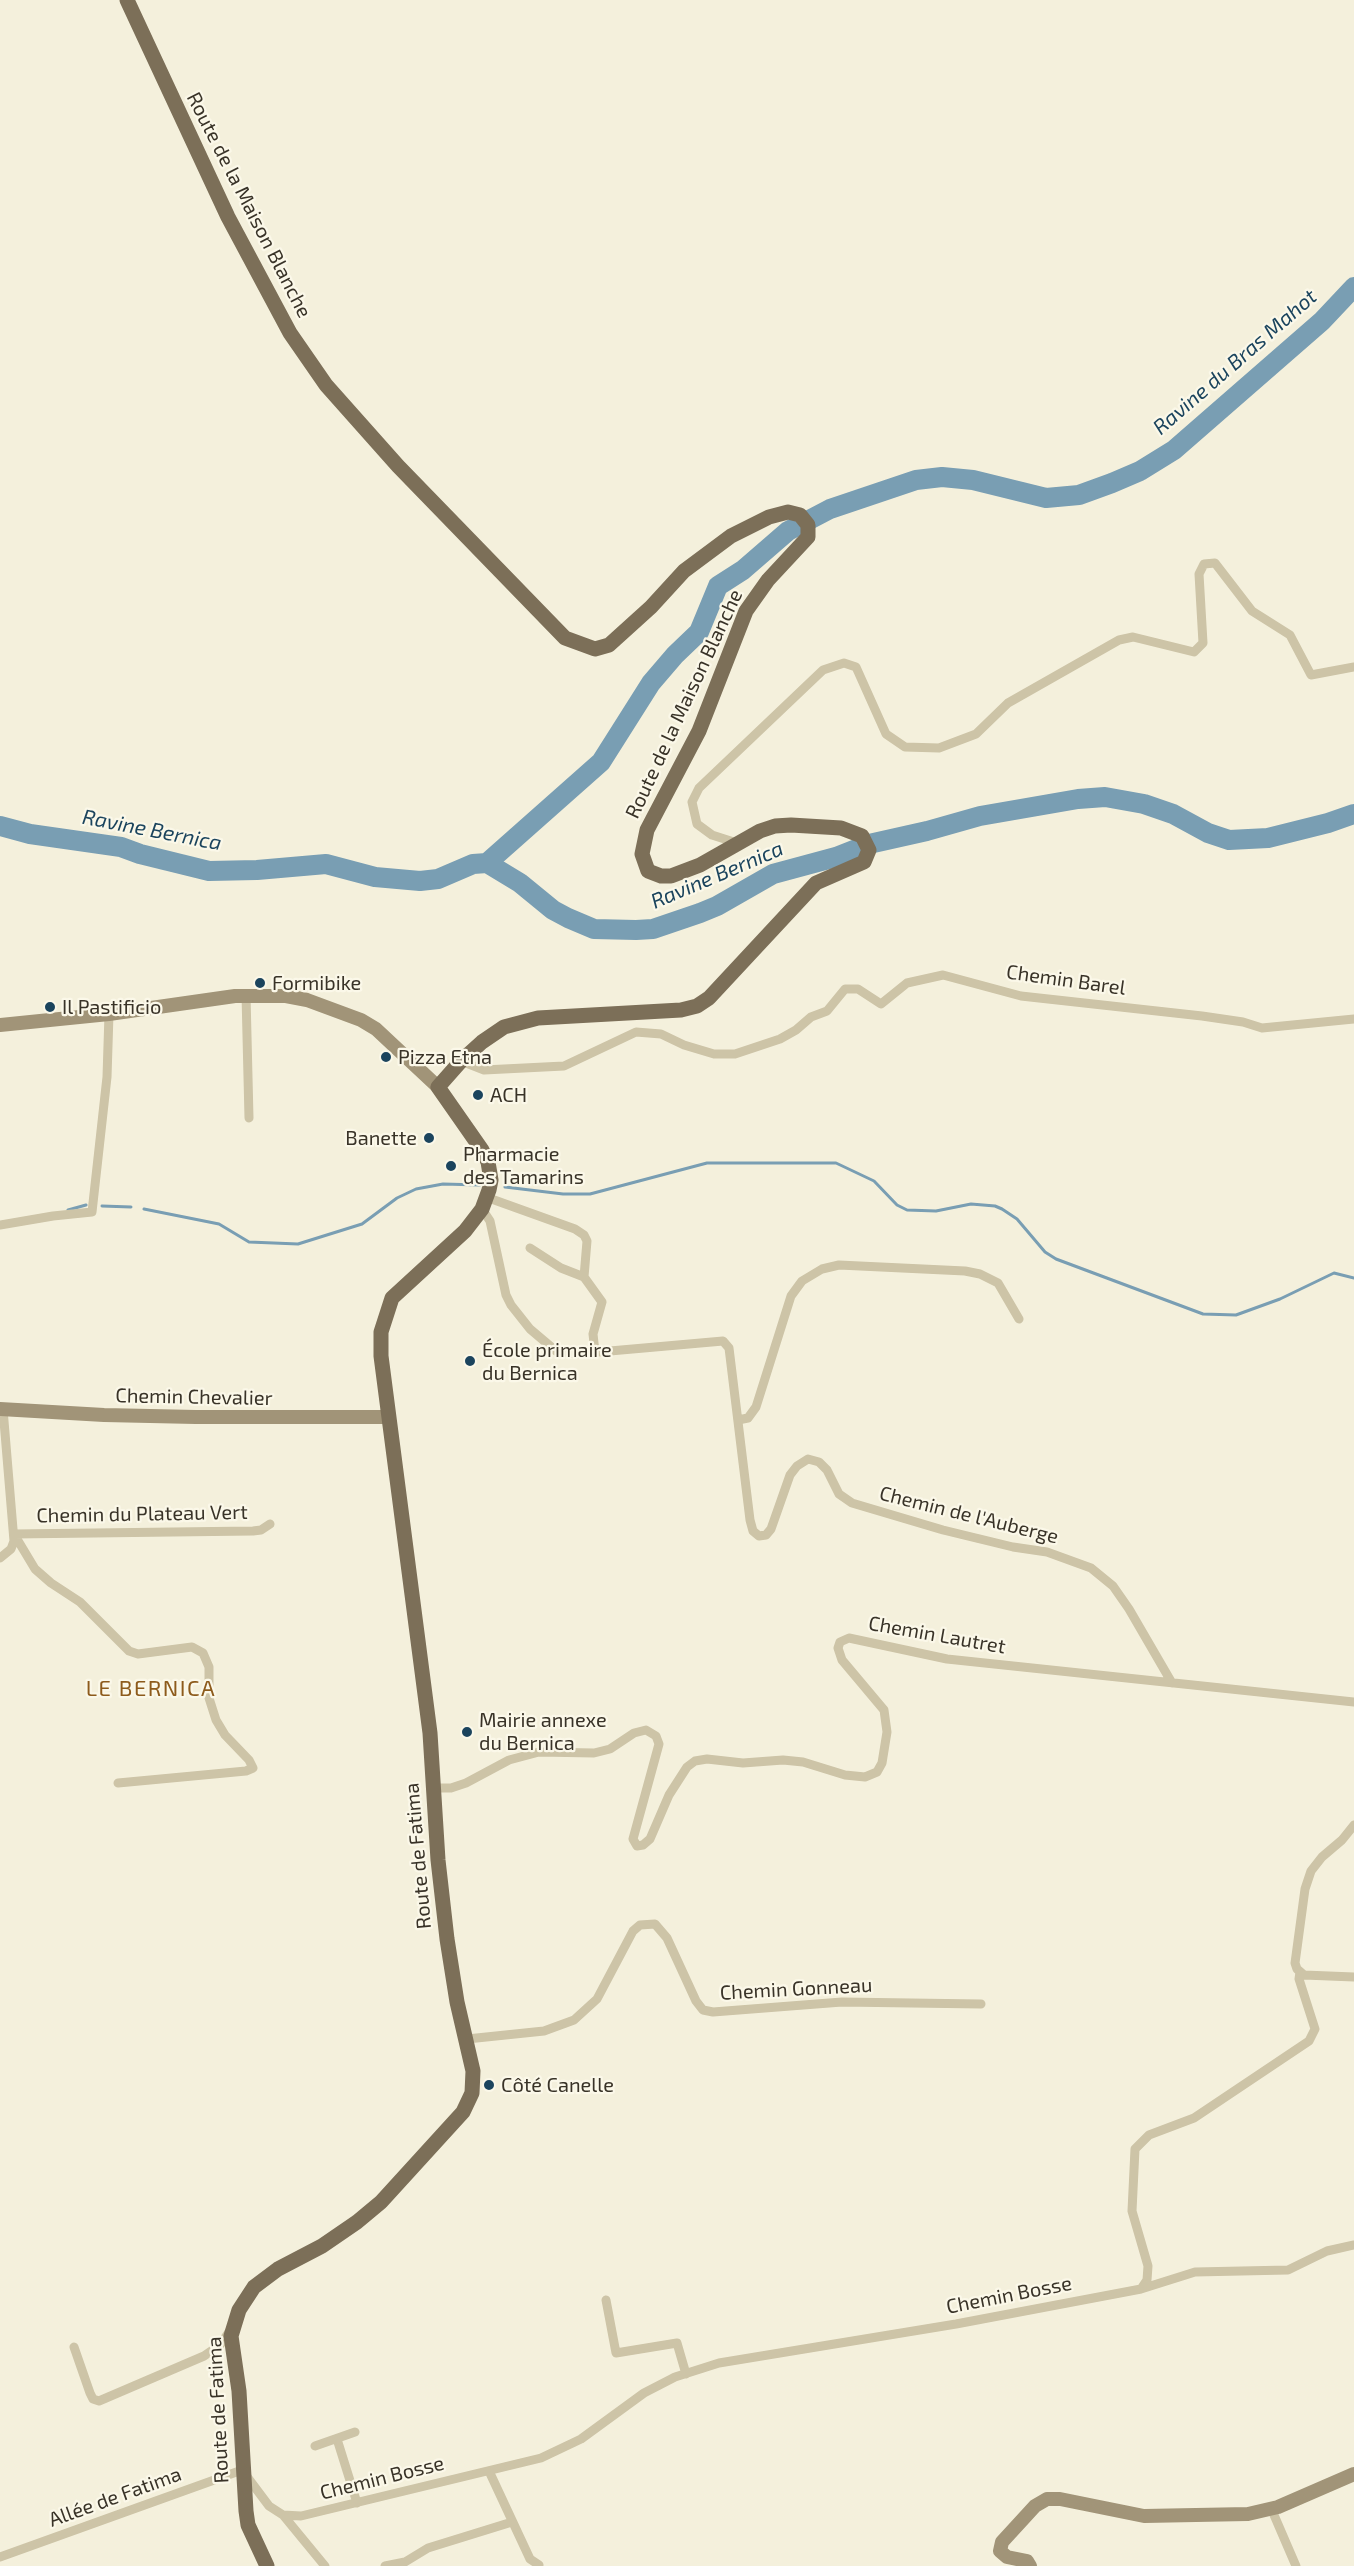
<!DOCTYPE html>
<meta charset="utf-8">
<style>
body{margin:0}
canvas{display:block;background:#f4f0dc}
</style>
<canvas width="1354" height="2566"></canvas>
<script>
const context = document.querySelector('canvas').getContext('2d');
context.lineJoin = 'round';
function shape(rows) {
  const path = new Path2D();
  for (const r of rows) {
    path.moveTo(r[0], r[1]);
    for (let i = 2; i < r.length; i += 2) path.lineTo(r[i], r[i + 1]);
  }
  return path;
}
function trace(path, color, width, dash) {
  context.strokeStyle = color;
  context.lineWidth = width;
  context.lineCap = dash ? 'butt' : 'round';
  context.setLineDash(dash || []);
  context.stroke(path);
}
function label(font, color, halo, rows, align = 'center') {
  context.font = font + ' "Exo 2",sans-serif';
  context.lineWidth = 4.5;
  context.setLineDash([]);
  context.textBaseline = 'middle';
  context.strokeStyle = halo;
  context.fillStyle = color;
  for (const [text, x, y, turn = 0] of rows) {
    context.save();
    context.translate(x, y);
    context.rotate((+turn || 0) * Math.PI / 180);
    context.textAlign = isNaN(turn) ? turn : align;
    if (halo) context.strokeText(text, 0, 0);
    context.fillText(text, 0, 0);
    context.restore();
  }
}
const stream = shape([
 [505,1187,563,1194,590,1194,707,1163,836,1163,874,1181,897,1205,907,1210,936,1211,971,1204,995,1206,1002,1209,1017,1219,1045,1252,1056,1259,1203,1314,1236,1315,1280,1299,1334,1273,1354,1278],
 [102,1206,131,1207],
 [144,1209,219,1224,249,1242,298,1244,362,1224,397,1198,416,1189,443,1184,480,1185],
 [68,1210,86,1205]
]);
const river = shape([
 [0,826,30,834,121,847,140,854,209,871,257,870,326,864,375,877,420,881,438,879,473,864,487,863,520,883,553,910,568,918,594,929,636,930,653,929,700,913,717,906,773,874,836,857,869,844,927,831,980,816,1078,799,1105,797,1144,804,1173,814,1208,833,1229,840,1268,838,1328,823,1354,814],
 [487,863,601,762,651,683,675,655,699,632,718,586,743,570,788,531,830,509,916,480,942,477,973,480,1046,498,1079,495,1112,483,1140,471,1174,450,1322,321,1354,287]
]);
const street = shape([
 [737,843,712,835,697,824,692,802,699,788,823,670,844,663,856,667,886,734,905,747,939,748,976,734,1008,703,1119,640,1133,637,1194,652,1203,643,1199,574,1204,564,1215,563,1252,611,1290,635,1311,675,1354,667],
 [246,995,249,1118],
 [461,1061,484,1070,564,1066,636,1032,661,1034,684,1045,714,1054,735,1054,780,1039,796,1030,811,1017,827,1011,845,989,858,989,881,1004,907,983,943,975,1021,996,1202,1016,1243,1022,1262,1028,1354,1019],
 [486,1197,575,1229,584,1235,587,1241,584,1277],
 [482,1209,490,1221,506,1295,511,1305,530,1329,556,1351,576,1354,723,1341,729,1348,750,1520,753,1531,759,1536,766,1535,771,1529,790,1475,797,1466,808,1459,819,1462,827,1470,839,1494,852,1503,943,1530,1013,1547,1047,1552,1091,1568,1113,1586,1129,1609,1172,1683],
 [0,1225,53,1216,92,1212,107,1077,109,1014],
 [530,1248,561,1268,584,1277,602,1302,593,1334,595,1352],
 [738,1420,748,1418,756,1407,791,1296,802,1281,822,1269,839,1265,965,1271,980,1274,998,1283,1019,1319],
 [14,1534,35,1569,51,1583,80,1602,129,1651,138,1654,192,1647,203,1653,209,1667,209,1698,216,1720,225,1735,249,1760,253,1768,246,1771,118,1783],
 [14,1534,253,1531,261,1530,270,1524],
 [0,1558,11,1549,14,1541,3,1409],
 [433,1788,451,1788,466,1783,509,1760,539,1752,594,1753,610,1749,634,1733,646,1730,656,1736,659,1744,633,1839,637,1846,643,1845,650,1839,669,1795,687,1767,695,1761,707,1759,743,1763,783,1760,803,1762,845,1775,865,1777,877,1772,882,1763,887,1732,884,1710,842,1660,838,1648,840,1642,849,1638,947,1659,1354,1702],
 [1354,1825,1342,1840,1322,1857,1311,1871,1305,1889,1295,1963,1297,1969,1304,1975,1354,1977],
 [467,2039,544,2031,574,2020,597,1999,633,1931,640,1925,655,1924,667,1938,696,2001,703,2010,713,2012,842,2002,981,2004],
 [1141,2289,1195,2272,1288,2270,1327,2251,1354,2245],
 [606,2300,616,2353,677,2343,686,2374],
 [74,2347,90,2393,93,2399,99,2401,204,2356,220,2345,231,2329],
 [337,2439,357,2503],
 [315,2446,355,2432],
 [489,2471,530,2559,539,2565],
 [1271,2508,1296,2566],
 [283,2515,325,2566],
 [0,2557,242,2470,269,2506,283,2515,301,2516,541,2458,581,2439,644,2393,675,2377,719,2363,956,2324,1141,2289,1147,2280,1148,2266,1132,2211,1135,2149,1149,2135,1194,2118,1309,2041,1315,2029,1299,1979,1300,1972],
 [385,2566,405,2562,428,2548,512,2522]
]);
const secondary = shape([
 [0,1025,109,1014,235,996,286,996,307,1000,361,1020,376,1029,438,1087],
 [0,1409,104,1415,196,1417,388,1417],
 [1030,2566,1027,2561,1007,2557,1000,2551,1002,2542,1035,2506,1047,2499,1060,2499,1144,2516,1248,2514,1278,2507,1354,2474]
]);
const primary = shape([
 [127,0,228,217,290,333,326,385,398,466,565,638,595,649,609,645,651,607,684,571,731,536,769,517,788,512,800,515,808,525,808,537,768,580,746,611,699,731,647,830,642,854,648,871,661,876,671,876,700,865,760,831,775,826,791,825,841,828,862,836,869,850,864,862,816,883,709,998,697,1006,681,1010,538,1018,504,1027,482,1042,461,1061,438,1087,482,1150,488,1162,491,1180,489,1190,482,1209,465,1231,392,1298,381,1332,381,1356,430,1733,438,1860,447,1939,457,2002,473,2071,472,2093,463,2112,381,2202,357,2222,322,2246,278,2269,254,2287,239,2310,231,2336,239,2391,246,2511,248,2525,267,2566]
]);
const markers = [
 [260,983,6,"#1b445d"],
 [50,1007,6,"#1b445d"],
 [386,1057,6,"#1b445d"],
 [478,1095,6,"#1b445d"],
 [429,1138,6,"#1b445d"],
 [451,1166,6,"#1b445d"],
 [470,1361,6,"#1b445d"],
 [467,1732,6,"#1b445d"],
 [489,2085,6,"#1b445d"]
];
const streetNames = [
 ["Route de la Maison Blanche",249,205,63],
 ["Route de la Maison Blanche",684,704,-65],
 ["Chemin Barel",1066,980,8],
 ["Chemin Chevalier",194,1397,1],
 ["Chemin du Plateau Vert",142,1514,-1],
 ["Chemin de l'Auberge",969,1515,14],
 ["Chemin Lautret",937,1635,10],
 ["Route de Fatima",418,1856,-95],
 ["Chemin Gonneau",796,1989,-3],
 ["Chemin Bosse",1009,2295,-11],
 ["Route de Fatima",218,2410,-93],
 ["Chemin Bosse",382,2478,-14],
 ["Allée de Fatima",115,2497,-20]
];
const poiNames = [
 ["Formibike",272,983],
 ["Il Pastificio",62,1007],
 ["Pizza Etna",398,1057],
 ["ACH",490,1095],
 ["Banette",417,1138,"right"],
 ["Pharmacie",463,1154],
 ["des Tamarins",463,1177],
 ["École primaire",482,1350],
 ["du Bernica",482,1373],
 ["Mairie annexe",479,1720],
 ["du Bernica",479,1743],
 ["Côté Canelle",501,2085]
];
const waterNames = [
 ["Ravine du Bras Mahot",1235,362,-41],
 ["Ravine Bernica",152,830,11],
 ["Ravine Bernica",717,875,-23]
];
const quarterNames = [
 ["LE BERNICA",151,1689]
];
trace(stream, '#799eb3', 3);
trace(river, '#799eb3', 20);
trace(street, '#cdc4a7', 9);
trace(secondary, '#a19478', 14);
trace(primary, '#7c6f58', 15);
for (const [x, y, r, color] of markers) {
  const dot = new Path2D();
  dot.arc(x, y, r, 0, 2 * Math.PI);
  context.fillStyle = color;
  context.fill(dot);
  trace(dot, '#fbf8e9', 2);
}
label('20px', '#393328', '#fbf8e9', streetNames);
label('20px', '#393328', '#fbf8e9', poiNames, 'left');
label('italic 21px', '#1b445d', '#fbf8e9', waterNames);
context.letterSpacing = '1.5px';
label('22px', '#8d5b1c', '#fbf8e9', quarterNames);
context.letterSpacing = '0px';
</script>
